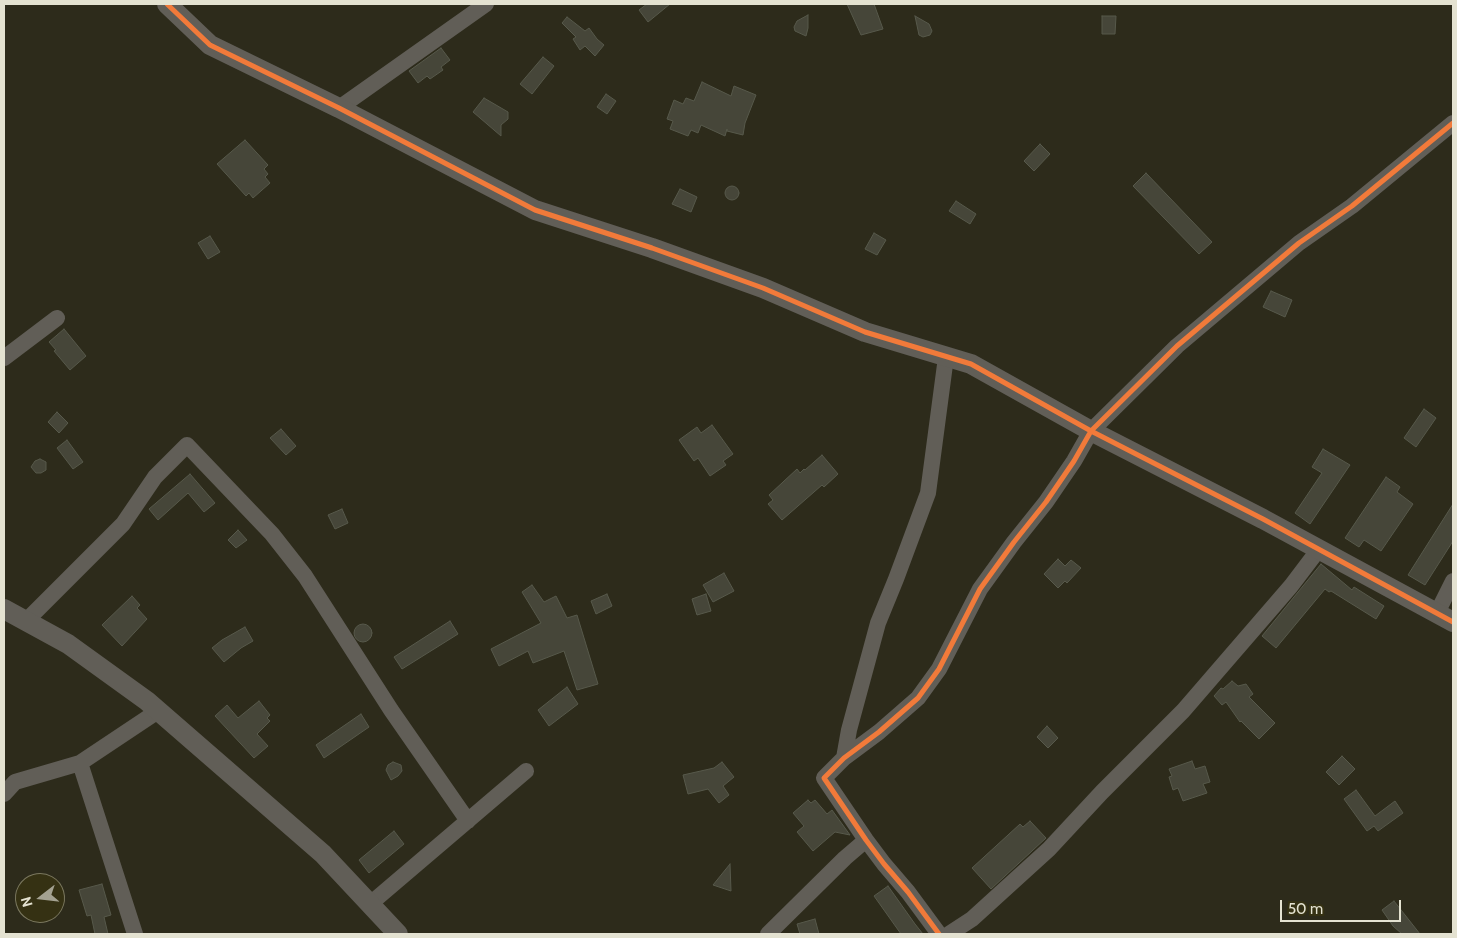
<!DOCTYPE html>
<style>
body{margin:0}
#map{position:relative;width:1457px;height:938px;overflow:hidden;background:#2d2b1b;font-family:Cabin,sans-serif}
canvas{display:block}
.frame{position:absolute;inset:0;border:5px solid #e4e2d1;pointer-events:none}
.north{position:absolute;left:15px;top:873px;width:50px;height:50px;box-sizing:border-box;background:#353113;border:1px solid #7b785f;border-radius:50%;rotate:254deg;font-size:14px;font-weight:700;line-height:20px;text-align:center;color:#e4e2d1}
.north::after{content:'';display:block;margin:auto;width:18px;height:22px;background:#a4a291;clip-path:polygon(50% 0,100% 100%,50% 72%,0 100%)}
.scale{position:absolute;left:1280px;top:900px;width:121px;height:22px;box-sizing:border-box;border:2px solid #e4e2d1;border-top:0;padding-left:6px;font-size:15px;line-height:18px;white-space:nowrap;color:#e4e2d1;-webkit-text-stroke:4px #353113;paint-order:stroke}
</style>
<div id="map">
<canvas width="1457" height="938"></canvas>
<div class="frame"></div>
<div class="north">N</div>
<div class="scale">50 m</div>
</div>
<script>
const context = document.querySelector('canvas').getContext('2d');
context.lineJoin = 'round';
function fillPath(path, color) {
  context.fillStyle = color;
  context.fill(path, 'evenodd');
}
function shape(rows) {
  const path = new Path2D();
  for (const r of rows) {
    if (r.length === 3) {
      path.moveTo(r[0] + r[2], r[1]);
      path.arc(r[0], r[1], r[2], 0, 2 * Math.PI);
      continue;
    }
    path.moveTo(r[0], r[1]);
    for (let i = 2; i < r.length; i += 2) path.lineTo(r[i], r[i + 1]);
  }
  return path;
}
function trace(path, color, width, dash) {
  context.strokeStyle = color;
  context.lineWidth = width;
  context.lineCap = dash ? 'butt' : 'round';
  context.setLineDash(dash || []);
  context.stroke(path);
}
const building = shape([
 [647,4,670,4,648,22,639,10,647,4],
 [847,4,874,4,883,29,861,35,847,4],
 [808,15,808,28,806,36,795,31,794,27,797,21,808,15],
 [915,16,929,24,932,31,930,35,923,37,919,35,915,16],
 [1102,16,1116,16,1115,34,1102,34,1102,16],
 [567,17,585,31,589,28,597,39,604,45,595,56,585,46,580,50,573,39,576,37,562,23,567,17],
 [441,48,450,60,441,67,443,70,430,79,427,76,418,83,409,71,441,48],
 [543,57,554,66,532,94,520,84,543,57],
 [702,82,731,96,734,86,756,95,745,123,743,135,727,131,727,129,725,136,701,125,698,133,691,130,688,136,670,129,673,121,667,119,674,100,683,104,686,98,694,101,702,82],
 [606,94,616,101,607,114,597,107,606,94],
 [484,98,508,112,508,119,501,125,501,136,473,112,484,98],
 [245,140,268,165,264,169,268,174,265,177,270,183,253,198,249,193,246,196,217,164,245,140],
 [1040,144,1050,154,1034,171,1024,161,1040,144],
 [1146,173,1212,242,1199,254,1133,186,1146,173],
 [732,193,7],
 [680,189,697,197,691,212,672,204,680,189],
 [956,201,976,214,970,224,949,211,956,201],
 [874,233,886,240,877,255,865,249,874,233],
 [210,236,220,252,208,259,198,243,210,236],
 [1271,291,1292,300,1285,317,1263,307,1271,291],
 [64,329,86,356,70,370,54,351,56,350,49,342,64,329],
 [1424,409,1436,418,1416,447,1404,438,1424,409],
 [57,412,68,423,59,433,48,422,57,412],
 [712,425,733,454,723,461,726,465,710,476,698,458,694,461,679,440,697,427,701,433,712,425],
 [281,429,296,446,286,455,270,438,281,429],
 [67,440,83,462,73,469,57,448,67,440],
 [1323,449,1350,465,1310,524,1295,513,1322,473,1312,467,1323,449],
 [822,455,838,474,824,487,822,485,782,520,768,504,773,500,769,495,797,469,800,473,804,469,805,470,822,455],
 [40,459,46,462,46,470,41,473,36,473,31,467,35,461,40,459],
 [190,474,215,503,204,512,188,493,158,520,149,509,190,474],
 [1386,477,1400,487,1397,492,1413,504,1381,551,1364,540,1359,547,1345,538,1386,477],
 [1453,504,1453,541,1425,585,1408,575,1453,504],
 [342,509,348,523,335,529,328,515,342,509],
 [238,530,247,540,236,548,228,540,238,530],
 [1058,559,1065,566,1071,560,1081,568,1067,583,1065,581,1058,588,1044,574,1058,559],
 [1321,564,1352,590,1354,587,1384,606,1376,619,1331,591,1329,592,1325,589,1276,648,1262,636,1321,564],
 [724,573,734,591,713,602,703,585,724,573],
 [532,585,544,602,556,596,567,618,577,615,598,684,577,690,564,651,533,663,528,651,499,666,491,649,541,623,522,592,532,585],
 [607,594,612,606,596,614,591,601,607,594],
 [706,594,711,611,697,615,692,599,706,594],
 [132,596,140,605,137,608,147,619,122,646,102,625,132,596],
 [450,621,458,634,402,669,394,657,450,621],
 [363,633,9],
 [245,627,253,641,241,648,224,662,212,648,222,640,245,627],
 [1232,681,1238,686,1246,684,1253,694,1249,697,1275,723,1259,739,1241,721,1240,722,1226,702,1222,705,1214,696,1221,688,1223,689,1232,681],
 [567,687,578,704,549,726,538,710,567,687],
 [259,701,270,715,267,718,270,721,257,734,268,746,254,758,215,716,227,705,238,718,259,701],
 [361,714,369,727,324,758,316,745,361,714],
 [1047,726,1058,738,1048,748,1037,737,1047,726],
 [1342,756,1355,769,1339,785,1326,772,1342,756],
 [1192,761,1195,769,1205,766,1210,782,1203,784,1207,793,1183,801,1178,788,1173,790,1169,777,1172,776,1169,769,1192,761],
 [393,762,401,765,402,771,398,776,391,780,386,770,388,765,393,762],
 [722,762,734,777,723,786,729,795,719,803,708,789,688,794,683,775,714,768,722,762],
 [1356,790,1375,816,1395,801,1403,813,1378,831,1374,826,1367,831,1344,799,1356,790],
 [808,800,811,803,815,800,827,814,832,810,850,835,835,832,813,851,797,832,804,826,793,813,808,800],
 [1030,821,1046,838,991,889,972,868,1020,824,1023,827,1030,821],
 [394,831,404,844,369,873,359,860,394,831],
 [730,864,731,891,713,885,730,864],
 [102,884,111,915,104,917,108,934,95,934,91,915,87,916,79,890,102,884],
 [888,886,915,924,923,934,901,934,874,896,888,886],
 [1394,901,1420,934,1402,934,1393,926,1382,910,1394,901],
 [815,919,819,934,800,934,797,924,815,919]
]);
const minor = shape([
 [339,108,486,4],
 [4,358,57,318],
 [1437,613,1453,581],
 [26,621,123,524,155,477,187,445,272,534,305,576,391,710,468,821],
 [844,758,849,730,878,623,896,579,928,493,946,357],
 [4,794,15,782,80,763],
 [370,904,526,771],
 [135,934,80,763,158,711],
 [768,934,845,858,866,840],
 [939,934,908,892,884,864,866,840,824,778,844,758,879,732,918,698,939,669,980,589,1014,542,1046,502,1074,461,1091,431,1177,346,1299,243,1352,206,1453,123],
 [949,934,972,919,1049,849,1102,792,1183,711,1291,586,1319,549]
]);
const tertiary = shape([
 [167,4,210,45,339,108,535,210,652,248,763,288,865,332,971,364,1091,431,1263,519,1453,622],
 [4,609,68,644,147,701,323,854,398,934]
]);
const cycleway = shape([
 [167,4,210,45,339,108,535,210,652,248,763,288,865,332,971,364,1091,431,1263,519,1453,622],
 [939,934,908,892,884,864,866,840,824,778,844,758,879,732,918,698,939,669,980,589,1014,542,1046,502,1074,461,1091,431,1177,346,1299,243,1352,206,1453,123]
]);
fillPath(building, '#464639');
trace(building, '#57594b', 1);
trace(minor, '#615e57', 16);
trace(tertiary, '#615e57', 20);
trace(cycleway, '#f17a3a', 5);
</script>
